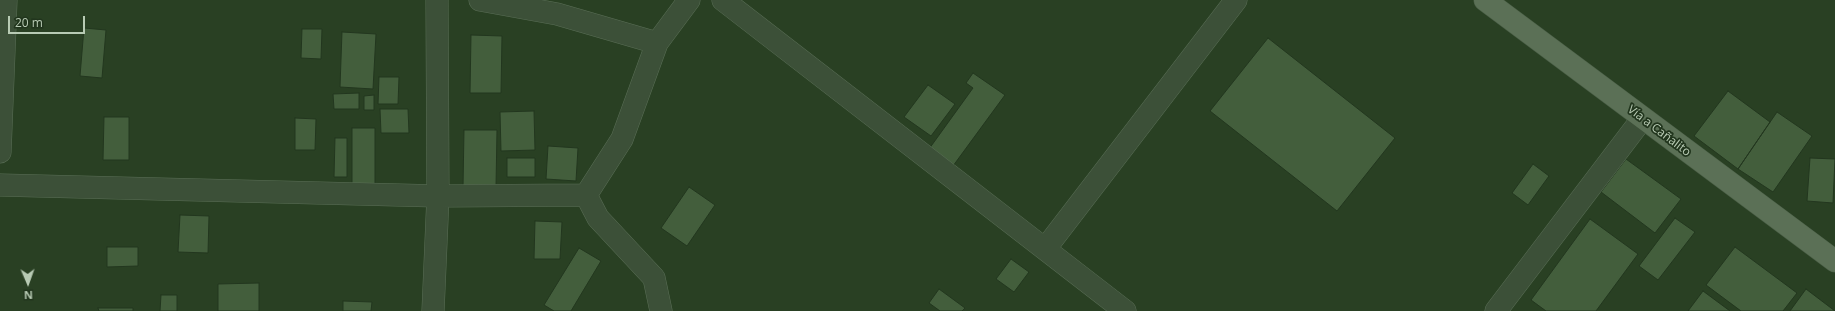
<!DOCTYPE html>
<meta charset="utf-8">
<style>
body{margin:0}
#map{position:relative;width:1835px;height:311px;overflow:hidden;background:#294023;font-family:"Open Sans",sans-serif}
canvas{display:block}
.north{position:absolute;left:8px;top:263px;width:40px;height:40px;-webkit-text-stroke:3px #21351d;paint-order:stroke;rotate:178deg;font-size:11px;font-weight:700;line-height:16px;text-align:center;color:#b8cbb4}
.north::after{content:'';display:block;margin:auto;width:14px;height:18px;background:#b8cbb4;clip-path:polygon(50% 0,100% 100%,50% 72%,0 100%)}
.scale{position:absolute;left:8px;top:16px;width:77px;height:18px;box-sizing:border-box;border:2px solid #b8cbb4;border-top:0;padding-left:5px;font-size:12px;line-height:14px;white-space:nowrap;color:#b8cbb4;-webkit-text-stroke:3px #21351d;paint-order:stroke}
</style>
<div id="map">
<canvas width="1835" height="311"></canvas>
<div class="north">N</div>
<div class="scale">20 m</div>
</div>
<script>
const context = document.querySelector('canvas').getContext('2d');
context.lineJoin = 'round';
function fillPath(path, color) {
  context.fillStyle = color;
  context.fill(path, 'evenodd');
}
function shape(rows) {
  const path = new Path2D();
  for (const r of rows) {
    path.moveTo(r[0], r[1]);
    for (let i = 2; i < r.length; i += 2) path.lineTo(r[i], r[i + 1]);
  }
  return path;
}
function trace(path, color, width, dash) {
  context.strokeStyle = color;
  context.lineWidth = width;
  context.lineCap = dash ? 'butt' : 'round';
  context.setLineDash(dash || []);
  context.stroke(path);
}
function label(font, color, halo, rows, align = 'center') {
  context.font = font + ' "Open Sans",sans-serif';
  context.lineWidth = 3.5;
  context.setLineDash([]);
  context.textBaseline = 'middle';
  context.strokeStyle = halo;
  context.fillStyle = color;
  for (const [text, x, y, turn = 0] of rows) {
    context.save();
    context.translate(x, y);
    context.rotate((+turn || 0) * Math.PI / 180);
    context.textAlign = isNaN(turn) ? turn : align;
    if (halo) context.strokeText(text, 0, 0);
    context.fillText(text, 0, 0);
    context.restore();
  }
}
const building = shape([
 [84,28,106,30,102,78,80,76,84,28],
 [302,29,322,29,321,59,301,58,302,29],
 [342,32,376,34,373,89,340,87,342,32],
 [471,35,502,36,501,93,470,93,471,35],
 [1268,38,1395,138,1337,211,1210,111,1268,38],
 [973,73,1005,95,953,166,929,149,973,88,966,83,973,73],
 [379,77,399,77,398,104,378,104,379,77],
 [928,85,955,104,931,136,904,117,928,85],
 [1728,91,1770,122,1738,169,1694,136,1728,91],
 [359,93,359,109,334,109,333,94,359,93],
 [374,95,374,110,364,110,364,96,374,95],
 [380,109,408,109,409,133,381,133,380,109],
 [534,111,535,150,501,151,500,112,534,111],
 [1777,112,1812,136,1773,192,1738,169,1777,112],
 [104,117,129,117,129,160,103,160,104,117],
 [295,118,316,119,315,150,295,150,295,118],
 [352,128,375,128,375,187,352,187,352,128],
 [464,130,497,130,496,187,463,187,464,130],
 [335,138,347,138,347,177,334,177,335,138],
 [548,146,578,148,576,181,546,179,548,146],
 [507,158,535,158,535,177,507,177,507,158],
 [1810,158,1835,159,1833,203,1807,201,1810,158],
 [1626,159,1681,199,1655,233,1601,192,1626,159],
 [1533,164,1549,176,1528,205,1512,193,1533,164],
 [689,187,715,205,687,246,661,228,689,187],
 [180,215,209,216,208,253,178,252,180,215],
 [1675,218,1695,232,1658,280,1639,266,1675,218],
 [1590,219,1638,254,1596,311,1546,311,1531,300,1590,219],
 [535,221,562,222,560,259,534,259,535,221],
 [107,247,138,247,138,266,107,267,107,247],
 [1735,247,1797,293,1783,311,1741,311,1706,285,1735,247],
 [579,248,601,261,571,311,554,311,544,305,579,248],
 [1011,259,1029,272,1014,292,996,279,1011,259],
 [259,283,259,311,218,311,218,284,259,283],
 [939,289,965,308,962,311,940,311,929,303,939,289],
 [1806,289,1835,311,1790,311,1806,289],
 [1703,291,1730,311,1688,311,1703,291],
 [161,295,177,295,177,311,160,311,161,295],
 [343,301,372,302,371,311,343,311,343,301],
 [98,308,133,308,133,311,99,311,98,308]
]);
const minor = shape([
 [480,0,557,14,657,43],
 [723,0,1125,311],
 [0,152,6,0],
 [0,185,438,196,586,195],
 [586,195,622,139,657,43,689,0],
 [586,195,598,218,654,278,661,311],
 [1045,249,1236,0],
 [433,311,438,196,437,0],
 [1496,311,1642,119]
]);
const major = shape([
 [1485,0,1835,261]
]);
const streetNames = [
 ["Vía a Cañalito",1659,131,37]
];
fillPath(building, '#435e3c');
trace(building, '#23371f', 1);
trace(minor, '#5a6e56', 23);
trace(major, '#485c44', 23);
trace(minor, '#3c5038', 22);
trace(major, '#5b7056', 22);
label('12px', '#b8cbb4', '#21351d', streetNames);
</script>
